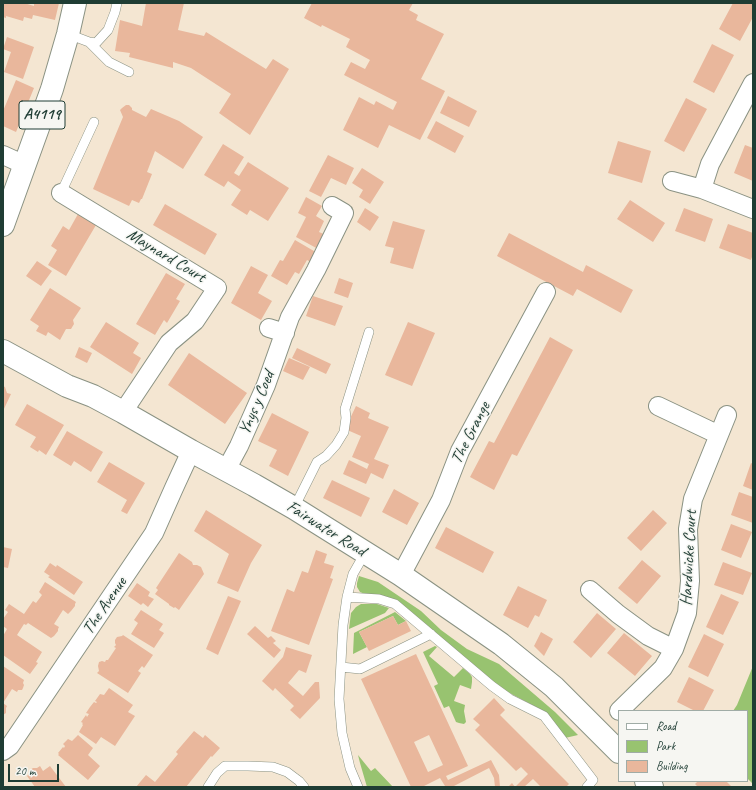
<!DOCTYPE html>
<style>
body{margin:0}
#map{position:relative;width:756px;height:790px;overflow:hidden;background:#f4e6d2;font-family:Caveat,sans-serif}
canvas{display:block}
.frame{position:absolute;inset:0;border:4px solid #1f3d34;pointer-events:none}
.legend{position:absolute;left:618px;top:710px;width:130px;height:72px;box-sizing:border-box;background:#f6f6f2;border:1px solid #a0aca6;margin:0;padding:5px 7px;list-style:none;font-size:12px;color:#1f3d34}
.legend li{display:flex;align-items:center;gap:8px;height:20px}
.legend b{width:20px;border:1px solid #a0aca6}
.scale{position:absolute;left:8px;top:764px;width:51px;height:18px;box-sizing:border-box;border:2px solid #1f3d34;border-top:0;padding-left:5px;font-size:12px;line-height:14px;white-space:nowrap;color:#1f3d34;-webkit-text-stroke:3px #f6f6f2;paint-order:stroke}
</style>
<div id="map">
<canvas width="756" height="790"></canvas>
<div class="frame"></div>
<ul class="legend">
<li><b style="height:5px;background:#fff"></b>Road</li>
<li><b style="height:11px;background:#98c370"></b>Park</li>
<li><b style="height:11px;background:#e9b79c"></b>Building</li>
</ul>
<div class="scale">20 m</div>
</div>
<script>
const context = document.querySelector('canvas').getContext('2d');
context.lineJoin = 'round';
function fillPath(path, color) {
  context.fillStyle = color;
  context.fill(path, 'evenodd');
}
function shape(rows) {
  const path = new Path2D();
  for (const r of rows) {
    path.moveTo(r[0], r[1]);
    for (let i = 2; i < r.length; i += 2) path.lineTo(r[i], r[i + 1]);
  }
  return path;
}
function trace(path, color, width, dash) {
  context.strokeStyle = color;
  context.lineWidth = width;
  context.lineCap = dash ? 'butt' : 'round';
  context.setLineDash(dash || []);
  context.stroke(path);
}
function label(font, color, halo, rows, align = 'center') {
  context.font = font + ' Caveat,sans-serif';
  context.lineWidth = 3;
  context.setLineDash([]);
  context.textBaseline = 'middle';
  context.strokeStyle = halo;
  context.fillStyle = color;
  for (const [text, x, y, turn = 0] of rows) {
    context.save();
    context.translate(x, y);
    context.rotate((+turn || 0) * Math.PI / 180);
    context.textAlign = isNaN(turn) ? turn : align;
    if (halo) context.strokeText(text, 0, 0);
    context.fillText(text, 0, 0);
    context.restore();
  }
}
const green = shape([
 [359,576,378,582,421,611,441,630,467,649,499,664,555,712,578,735,565,738,536,707,504,690,477,669,399,603,390,598,381,595,365,594,360,592,357,587,357,583],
 [361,604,377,604,389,608,385,613,349,629,351,613,356,607],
 [395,612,406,621,398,625,393,616,359,632,367,647,353,654,354,633],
 [435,646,437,647,429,656,454,677,463,668,470,674,472,677,472,682,471,689,460,685,454,701,465,705,464,711,466,722,464,724,459,723,456,722,449,706,444,708,434,686,438,684,423,652],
 [753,666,753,784,747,778,747,711,733,711,737,705],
 [358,755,371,771,375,768,393,787,367,787,360,763]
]);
const building = shape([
 [3,3,24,3,34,6,34,3,59,3,55,20,33,15,32,19,24,17,23,21,6,16,6,18,3,17],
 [146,3,184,3,178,30,204,36,206,32,266,69,273,59,289,69,250,135,219,113,231,94,191,68,173,62,173,68,129,57,130,53,115,51,120,20,142,26],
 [312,3,413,3,409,10,418,15,416,20,444,34,421,79,445,91,420,140,389,125,378,148,343,130,359,97,374,105,376,101,393,110,397,102,344,75,351,62,365,69,370,60,346,47,350,39,322,25,321,27,304,18],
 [733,3,753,3,753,17,740,41,719,29],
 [7,37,34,47,23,79,4,72,11,52,3,49],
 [712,44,734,55,714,93,693,82],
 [16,80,34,88,16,132,3,126,3,111],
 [448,96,477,111,469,127,440,113],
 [686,98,707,109,684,152,664,141],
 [126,105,129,105,132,108,132,110,146,117,151,109,179,121,203,137,183,169,155,151,147,172,152,174,142,199,141,199,139,203,132,200,129,206,93,189,123,117,120,110,122,108],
 [436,121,464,136,455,153,427,138],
 [618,141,651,151,642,183,608,173],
 [223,144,244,157,234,173,239,176,248,162,289,188,268,221,250,210,247,215,231,205,241,190,228,181,224,187,204,175],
 [745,145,753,148,753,181,734,173],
 [328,155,354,168,346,185,331,178,321,197,309,191],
 [362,168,384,182,370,204,359,197,363,190,352,183],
 [306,197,322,206,316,216,324,221,319,232,328,236,320,250,296,237,306,217,298,213],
 [630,200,665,223,653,242,617,219],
 [165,204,217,234,205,255,153,225],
 [365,208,379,217,370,231,357,222],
 [684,208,713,219,705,242,675,231],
 [78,214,96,225,66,276,48,265,57,250,51,246,63,226,69,230],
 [393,221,425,230,413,269,390,263,394,248,385,246],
 [728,224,753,233,753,254,751,260,719,248],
 [509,233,583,272,586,265,633,290,621,313,577,289,573,296,497,256],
 [295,240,319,254,313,263,307,260,299,274,295,272,287,285,271,276,280,260,283,261],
 [37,261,52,271,41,286,26,276],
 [251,266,268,275,258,293,272,301,261,320,231,303],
 [166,273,185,284,176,299,180,301,167,323,164,320,155,335,136,324],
 [339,278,353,283,348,298,334,293],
 [50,288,81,308,73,320,74,324,71,329,66,329,60,340,48,332,46,336,36,331,39,326,30,320],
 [313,296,343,306,335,326,306,316],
 [106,322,139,343,133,353,141,358,132,374,90,347],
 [408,322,435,333,412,386,385,375],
 [550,337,573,350,517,456,512,454,494,490,470,477,489,441,494,443],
 [79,347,92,353,87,363,75,357],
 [297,348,331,364,326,374,292,358],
 [189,353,247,393,225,424,168,385],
 [289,358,310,367,303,380,283,371],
 [3,386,5,387,7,393,11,394,3,411],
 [27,404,64,425,46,455,39,450,38,452,30,447,36,437,15,425],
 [356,406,370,413,368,418,389,427,374,459,389,465,383,479,371,473,366,484,343,474,349,460,367,469,369,464,352,457,361,436,345,429],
 [272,413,309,432,288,476,269,466,277,450,258,441],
 [67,431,103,452,91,472,74,461,71,466,53,455],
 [109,462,145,483,127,514,121,511,127,500,97,482],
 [751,463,753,464,753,490,743,486],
 [332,480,370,498,361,517,323,498],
 [394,489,419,503,407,525,382,512],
 [739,492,753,497,753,523,731,515],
 [206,510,262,545,251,563,238,592,217,583,229,554,194,531],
 [653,510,667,523,641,551,627,538],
 [731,524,752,532,741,558,721,550],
 [446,527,494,552,483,573,435,548],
 [3,547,12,549,8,568,3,567],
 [316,550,327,554,324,563,334,566,330,578,333,579,309,645,271,631,287,589,294,592,302,571,308,573],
 [179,553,192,562,193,565,197,565,201,567,204,574,179,610,175,607,174,608,169,605,169,604,155,594,158,590,156,588],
 [642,560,661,576,637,604,618,588],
 [723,562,752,573,743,595,714,585],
 [50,563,56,567,57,565,83,582,74,595,48,577,50,576,44,572],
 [45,582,76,602,75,604,75,606,71,611,68,614,63,610,54,624,59,627,58,629,58,631,54,636,51,638,28,623,26,625,24,624,17,635,42,652,36,662,38,663,30,674,3,655,3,636,7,629,3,626,3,619,8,612,5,610,9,604,24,614,33,601,36,603,42,595,39,592],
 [137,583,150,592,148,596,154,599,148,607,143,603,141,605,128,596],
 [518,586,547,600,539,617,535,615,528,628,503,615],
 [721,594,739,602,723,635,706,627],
 [228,596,241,601,218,655,206,649],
 [141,610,163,624,159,630,164,633,154,648,131,634,138,623,134,620],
 [597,613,616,629,591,658,573,642],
 [393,616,398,625,406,621,411,631,369,651,359,632],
 [255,626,268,638,271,636,276,641,273,643,281,650,274,658,247,634],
 [541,632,553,639,544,656,534,646],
 [624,633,652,656,635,676,607,653],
 [704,634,724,644,708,677,688,667],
 [123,635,153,655,144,668,142,666,138,671,141,673,128,693,97,673,99,671,98,666,99,662,102,661,105,662,106,660,108,660,116,648,114,647,116,645,115,643,115,640,117,637,122,636],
 [286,647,312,655,306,673,299,670,288,683,303,696,315,682,319,682,320,698,300,719,290,710,294,706,275,688,273,691,262,681,283,657],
 [416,654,468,766,446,776,448,780,491,760,499,775,500,787,495,787,494,778,489,768,452,787,445,786,440,778,422,787,411,787,361,679],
 [429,735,443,765,428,772,414,742],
 [3,666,24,680,23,683,24,685,23,688,22,690,18,690,17,692,12,689,3,703,7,706,6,708,6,713,3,715],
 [689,677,714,690,703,711,695,711,677,702],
 [109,688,133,705,128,712,135,716,115,746,101,737,96,744,79,732,83,725,82,724,83,723,81,722,86,715,87,717,89,714,86,713,90,707,94,702,96,703,97,702,95,701,100,694,104,695],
 [494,698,505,710,500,715,569,784,566,787,541,787,533,779,524,787,508,787,512,783,515,787,528,774,521,767,516,771,475,730,480,725,473,719],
 [194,731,203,738,205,735,220,748,212,757,211,756,186,787,136,787,146,775,155,782,178,754,176,752],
 [78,735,93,748,88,755,100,766,88,780,58,755,59,754,58,753,63,747,64,748,65,746,63,744,68,739,72,741],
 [40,766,43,771,50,766,66,787,35,787,27,776,30,773,30,770,33,768,37,768],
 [698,781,726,781,732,787,698,787,695,784]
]);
const service = shape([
 [68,34,89,42,96,43,108,30,115,12,117,3],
 [89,42,109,62,129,72],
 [61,193,94,122],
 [294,508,317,462,326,456,336,445,344,432,346,418,345,409,369,332],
 [347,597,379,599,395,604,492,686,510,699,544,716,593,780,587,787],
 [341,667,360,669,431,634],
 [208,787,217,773,225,766,248,766,273,767,287,772,299,781,304,787],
 [358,787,350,768,342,733,339,699,343,625,347,597,353,574,365,553]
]);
const minor = shape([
 [3,155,25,165],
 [672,181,702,189,753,209],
 [702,189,710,164,753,83],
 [61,193,217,288,195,321,169,343,123,412],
 [269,328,285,333],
 [658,406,719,435],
 [226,470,239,446,266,385,290,317,316,270,344,213,332,206],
 [401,575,441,500,460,451,546,292],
 [590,590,618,614,648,636,674,649],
 [619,711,663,668,674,649,687,613,690,581,688,529,693,499,727,415],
 [3,751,10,746,154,533,174,488,191,451]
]);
const tertiary = shape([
 [3,351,67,386,93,396,123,412,191,451,254,485,294,508,401,575,501,644,554,687,619,752],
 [646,781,652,787]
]);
const primary = shape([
 [3,225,52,89,68,34,75,3]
]);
const shields = [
 [42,115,46]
];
const shieldNames = [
 ["A4119",42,115]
];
const streetNames = [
 ["Maynard Court",166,256,31],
 ["Ynys y Coed",257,403,-67],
 ["The Grange",471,433,-63],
 ["Fairwater Road",326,529,32],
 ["Hardwicke Court",689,558,-87],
 ["The Avenue",105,606,-56]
];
fillPath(green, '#98c370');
fillPath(building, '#e9b79c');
trace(service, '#8a9283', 10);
trace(minor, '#8a9283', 20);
trace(tertiary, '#8a9283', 24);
trace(primary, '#8a9283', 24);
trace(service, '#fff', 9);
trace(minor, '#fff', 18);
trace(tertiary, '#fff', 22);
trace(primary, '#fff', 22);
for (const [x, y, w] of shields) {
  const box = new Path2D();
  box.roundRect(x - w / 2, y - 14, w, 28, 3);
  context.fillStyle = '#f6f6f2';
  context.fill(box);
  trace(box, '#1f3d34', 1);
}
label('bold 16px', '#1f3d34', null, shieldNames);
label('17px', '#1f3d34', '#f6f6f2', streetNames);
</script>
